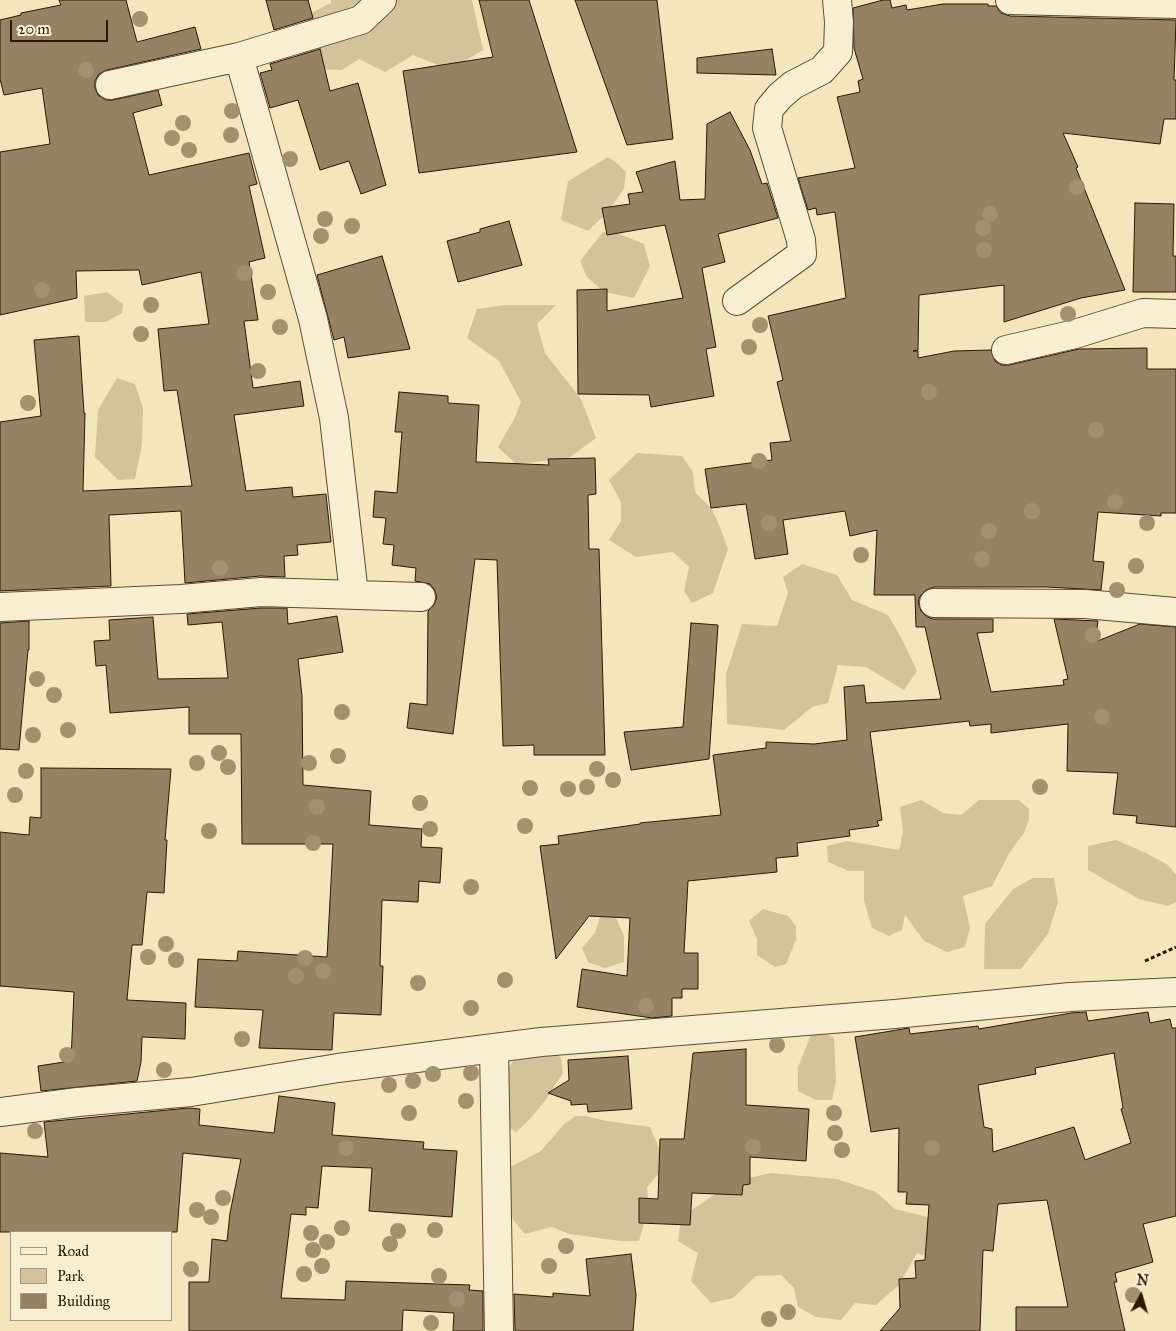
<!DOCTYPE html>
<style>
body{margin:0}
#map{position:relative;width:1176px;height:1331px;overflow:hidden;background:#f4e6bc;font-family:"IM FELL Great Primer",serif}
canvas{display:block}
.legend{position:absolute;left:10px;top:1231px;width:162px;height:90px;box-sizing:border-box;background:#f8efd3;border:1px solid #a7987f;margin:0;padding:6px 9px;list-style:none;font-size:15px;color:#2e1600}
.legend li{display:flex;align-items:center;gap:10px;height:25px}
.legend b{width:25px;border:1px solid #a7987f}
.north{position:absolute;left:1116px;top:1271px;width:50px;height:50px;-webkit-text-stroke:4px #f8efd3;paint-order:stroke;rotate:6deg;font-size:14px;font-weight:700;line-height:20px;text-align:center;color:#2e1600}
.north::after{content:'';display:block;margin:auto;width:18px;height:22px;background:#2e1600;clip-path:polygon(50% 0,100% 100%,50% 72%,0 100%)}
.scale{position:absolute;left:10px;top:20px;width:98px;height:22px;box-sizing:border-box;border:2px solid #2e1600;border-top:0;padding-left:6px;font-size:15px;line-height:18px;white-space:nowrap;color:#2e1600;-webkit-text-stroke:4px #f8efd3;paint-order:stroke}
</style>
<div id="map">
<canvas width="1176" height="1331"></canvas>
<ul class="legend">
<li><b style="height:6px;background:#f8efd3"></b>Road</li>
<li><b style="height:14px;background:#d2c39c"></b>Park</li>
<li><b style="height:14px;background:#958262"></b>Building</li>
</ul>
<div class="north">N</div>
<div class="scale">20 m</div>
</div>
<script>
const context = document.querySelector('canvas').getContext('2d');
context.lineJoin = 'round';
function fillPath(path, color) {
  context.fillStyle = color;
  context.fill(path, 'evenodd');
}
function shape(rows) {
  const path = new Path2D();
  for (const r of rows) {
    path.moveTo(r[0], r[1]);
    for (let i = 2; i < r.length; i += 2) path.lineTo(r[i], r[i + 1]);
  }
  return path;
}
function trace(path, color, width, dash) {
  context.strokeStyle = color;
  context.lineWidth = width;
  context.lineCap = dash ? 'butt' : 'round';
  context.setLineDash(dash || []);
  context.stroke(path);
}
const green = shape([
 [331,0,472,0,483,50,450,70,413,55,385,72,359,59,342,70,312,69,303,52,307,15,331,3],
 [608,157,617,163,626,172,624,188,608,212,588,231,561,220,568,181],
 [603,232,617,233,644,244,650,266,634,298,604,292,587,277,580,261],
 [107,292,123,304,122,313,106,322,85,322,84,296],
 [505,305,556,305,537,324,545,353,581,399,596,438,569,458,516,464,498,447,514,419,521,402,499,361,467,338,477,309],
 [117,378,135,384,143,408,142,445,135,479,118,480,95,457,98,410],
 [637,453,682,456,693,472,695,492,711,508,718,522,728,549,713,593,692,603,684,591,689,567,673,552,636,557,609,540,621,521,621,502,609,480],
 [802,564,837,575,852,600,888,615,903,641,917,671,904,690,866,667,838,665,828,703,812,707,784,730,727,724,726,674,742,624,777,626,788,593,783,577],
 [921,800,943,813,961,815,979,800,1019,800,1029,809,1029,819,1024,833,1010,852,992,886,963,896,970,928,965,947,947,952,924,941,905,915,902,930,889,936,872,928,864,901,864,871,849,871,828,862,827,846,847,841,899,850,903,832,900,807],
 [1116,840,1146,853,1168,865,1176,875,1176,902,1168,906,1139,899,1088,870,1088,846],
 [1033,878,1054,878,1058,902,1048,934,1021,969,984,969,985,924,1013,889],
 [612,909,624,936,624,962,605,968,588,962,582,948,595,933,600,916,590,916,580,913],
 [763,909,788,916,796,926,796,940,786,964,775,967,757,955,757,939,749,921],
 [826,1033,834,1038,836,1081,832,1100,816,1100,798,1091,798,1067,811,1035],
 [520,1053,557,1053,561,1058,563,1073,545,1101,529,1120,516,1132,504,1124,504,1072],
 [576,1116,585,1116,607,1121,650,1127,666,1165,647,1187,649,1207,639,1241,620,1241,569,1234,552,1227,525,1234,513,1220,504,1183,510,1167,541,1151,564,1124],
 [771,1173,837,1179,876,1192,895,1209,936,1219,951,1265,917,1253,899,1285,876,1305,855,1303,841,1320,816,1317,798,1307,794,1288,781,1275,756,1276,733,1298,711,1303,691,1281,698,1253,678,1241,681,1217,735,1181]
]);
const building = shape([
 [59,0,126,0,137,42,195,27,201,49,107,70,99,74,95,81,95,88,98,95,106,100,113,100,158,90,162,105,133,113,149,175,249,153,257,184,249,186,265,258,249,262,258,320,244,321,253,388,300,381,304,406,234,415,246,491,292,487,293,497,326,494,331,542,297,545,298,555,284,556,285,577,260,576,185,583,181,511,109,515,111,586,0,591,0,422,41,416,34,340,79,336,84,413,85,413,83,491,192,486,177,390,164,391,158,329,209,324,201,272,142,285,139,270,76,271,77,298,0,315,0,152,50,144,42,88,4,95,0,79,0,20,21,15,21,13,61,5,59,0],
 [266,0,308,0,313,18,274,30,266,0],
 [479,0,529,0,577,152,419,173,403,71,493,57,479,0],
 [575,0,657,0,673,139,627,145,575,0],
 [883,0,890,0,892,8,906,5,907,10,943,4,988,4,988,6,996,6,1001,13,1010,16,1176,20,1174,80,1176,80,1176,119,1164,119,1160,144,1063,133,1078,167,1076,168,1125,290,1081,298,1004,322,1004,285,919,295,918,350,913,351,918,351,918,358,954,351,991,350,995,361,1001,365,1009,365,1079,349,1147,348,1147,369,1176,369,1176,513,1161,513,1161,516,1098,512,1093,561,1104,562,1101,590,1047,587,934,587,926,590,920,596,918,602,921,611,927,617,933,619,993,619,993,632,977,633,991,692,1064,685,1063,680,1068,679,1054,619,1098,621,1095,642,1140,624,1176,627,1176,827,1136,823,1137,816,1113,814,1118,773,1067,771,1068,724,991,733,991,724,970,726,969,721,870,732,882,820,877,821,879,826,849,830,850,836,797,843,798,856,776,858,777,872,688,881,684,953,698,953,698,989,682,989,682,998,672,998,672,1016,652,1018,577,1007,582,969,627,976,630,918,589,916,556,959,540,846,559,844,558,836,640,824,640,823,721,815,713,755,766,748,766,742,814,744,847,740,844,687,864,685,866,703,941,699,925,627,916,627,915,595,874,595,877,530,850,536,845,511,783,520,788,554,755,559,746,504,711,508,705,469,772,460,770,443,791,441,777,382,783,380,768,316,846,298,835,212,817,215,816,208,808,210,798,178,855,168,837,97,860,92,858,81,863,79,854,48,853,8,883,0],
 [320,49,330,91,358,83,386,185,361,194,349,161,320,170,298,100,270,108,260,73,272,70,270,64,320,49],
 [772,49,776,75,697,73,697,58,772,49],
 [730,112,750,150,762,184,767,183,778,218,718,234,725,262,702,268,716,347,706,349,714,396,651,407,649,395,578,394,577,290,607,289,607,311,683,298,665,225,607,235,602,208,630,204,628,194,643,192,636,172,675,161,680,200,705,199,707,124,730,112],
 [1135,203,1174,204,1173,256,1176,256,1176,292,1133,292,1135,203],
 [509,221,522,265,458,282,447,241,480,232,480,229,509,221],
 [382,256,410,349,348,358,344,337,334,340,317,275,382,256],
 [399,392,448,396,448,403,479,405,476,462,549,465,548,459,595,458,596,494,588,495,589,549,599,549,605,755,534,755,534,745,503,746,497,560,475,559,453,734,407,728,410,703,427,705,428,611,434,605,437,597,434,589,430,584,415,581,416,568,392,565,394,545,383,544,386,518,373,517,375,491,397,493,402,432,395,432,399,392],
 [261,608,287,608,288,624,337,616,343,652,298,659,302,696,303,785,371,791,369,825,422,829,421,847,442,848,440,883,419,881,418,902,382,900,380,966,383,966,381,1015,334,1013,332,1050,259,1048,263,1010,195,1007,198,959,237,961,238,951,327,957,333,844,242,844,241,734,189,734,189,707,110,713,106,665,96,666,94,641,110,640,109,620,153,617,158,679,228,678,222,622,188,625,187,614,261,608],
 [29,621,29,650,28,650,19,750,0,749,0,623,29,621],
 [691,623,718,625,709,759,631,770,624,732,683,727,691,623],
 [41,768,171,769,165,840,167,840,164,893,147,892,142,945,132,945,127,1000,186,1003,185,1039,142,1037,141,1062,137,1081,41,1091,38,1066,71,1061,74,992,0,986,0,832,29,835,30,817,41,818,41,768],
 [1086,1012,1088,1021,1148,1012,1150,1023,1170,1019,1172,1028,1176,1028,1176,1216,1143,1224,1153,1262,1115,1273,1117,1282,1114,1282,1125,1331,1016,1331,1016,1307,1068,1307,1047,1200,998,1204,993,1251,983,1250,980,1331,880,1331,900,1308,899,1279,916,1278,915,1261,925,1260,929,1205,906,1204,907,1192,898,1192,899,1128,871,1132,855,1037,909,1028,910,1034,978,1026,979,1029,1071,1013,1086,1012],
 [1114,1053,1123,1108,1121,1109,1131,1143,1085,1160,1074,1127,993,1152,992,1129,984,1127,978,1085,1036,1074,1035,1068,1114,1053],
 [746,1049,746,1105,809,1109,806,1161,750,1157,750,1184,743,1185,742,1195,692,1193,690,1225,639,1223,639,1198,658,1199,660,1139,684,1139,693,1053,746,1049],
 [628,1056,632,1109,588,1112,587,1104,571,1105,571,1101,548,1093,569,1080,568,1060,628,1056],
 [279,1096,335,1103,332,1135,424,1142,423,1149,457,1151,452,1217,369,1211,372,1168,322,1166,318,1208,306,1207,306,1215,291,1214,281,1298,345,1300,346,1281,470,1285,469,1290,483,1291,483,1331,453,1331,454,1313,403,1310,402,1331,189,1331,189,1282,209,1282,212,1239,227,1241,230,1213,241,1159,183,1153,177,1232,0,1232,0,1153,48,1157,44,1122,189,1108,200,1109,199,1125,274,1133,279,1096],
 [631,1254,636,1295,633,1331,515,1331,514,1294,553,1297,553,1293,590,1296,586,1259,631,1254]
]);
const path = shape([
 [1145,961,1176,947]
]);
const street = shape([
 [1010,0,1176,4],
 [239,57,313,319,334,418,354,594],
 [110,85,239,57,361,20,382,0],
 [737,301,802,254,801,240,767,128,769,109,780,96,793,85,822,70,838,52,839,22,837,0],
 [1006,350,1075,334,1143,313,1176,314],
 [934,603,1085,604,1176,612],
 [0,607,181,599,261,592,421,597],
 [494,1048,499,1331],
 [0,1112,78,1102,191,1092,338,1068,541,1042,895,1014,1070,997,1176,992]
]);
const trees = [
 [140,19],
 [86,70],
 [232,111],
 [183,123],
 [231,135],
 [172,138],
 [189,150],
 [290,159],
 [1077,187],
 [990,214],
 [325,219],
 [352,226],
 [983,228],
 [321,236],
 [984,250],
 [245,273],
 [42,290],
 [268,292],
 [151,305],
 [1068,314],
 [760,325],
 [280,327],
 [141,334],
 [749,347],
 [258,371],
 [929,392],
 [28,403],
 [1096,430],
 [759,461],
 [1115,502],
 [1032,511],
 [769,523],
 [1147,523],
 [989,531],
 [861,555],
 [982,559],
 [1136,566],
 [220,568],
 [1117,590],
 [1093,635],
 [37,679],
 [54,695],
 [342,712],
 [1102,717],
 [68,730],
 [33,735],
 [219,753],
 [338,756],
 [197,763],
 [309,763],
 [228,767],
 [597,769],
 [26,771],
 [613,780],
 [587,787],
 [1040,787],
 [530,788],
 [568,789],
 [15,795],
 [420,803],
 [317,807],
 [525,826],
 [430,829],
 [209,831],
 [313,843],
 [471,887],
 [166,944],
 [148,957],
 [305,958],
 [176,960],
 [323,971],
 [296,976],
 [505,980],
 [418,983],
 [646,1006],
 [471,1008],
 [242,1039],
 [777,1045],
 [67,1055],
 [164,1070],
 [471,1073],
 [433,1074],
 [413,1081],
 [389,1085],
 [466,1101],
 [409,1113],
 [834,1113],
 [35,1131],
 [835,1133],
 [753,1147],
 [346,1148],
 [932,1148],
 [842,1150],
 [223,1198],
 [197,1210],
 [211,1217],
 [342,1228],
 [435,1230],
 [398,1231],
 [311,1233],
 [327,1242],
 [390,1244],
 [566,1246],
 [313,1250],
 [322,1266],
 [549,1266],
 [191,1269],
 [304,1274],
 [439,1276],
 [1133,1295],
 [457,1299],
 [788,1312],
 [769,1319],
 [431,1323]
];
fillPath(green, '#d2c39c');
fillPath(building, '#958262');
trace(building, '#2e1600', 1);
trace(street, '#604a2f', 30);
trace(path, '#2e1600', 3, [4, 2.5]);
trace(street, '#f8efd3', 28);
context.fillStyle = '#a2906e';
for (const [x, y] of trees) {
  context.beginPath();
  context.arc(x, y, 8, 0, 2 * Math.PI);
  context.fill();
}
</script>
